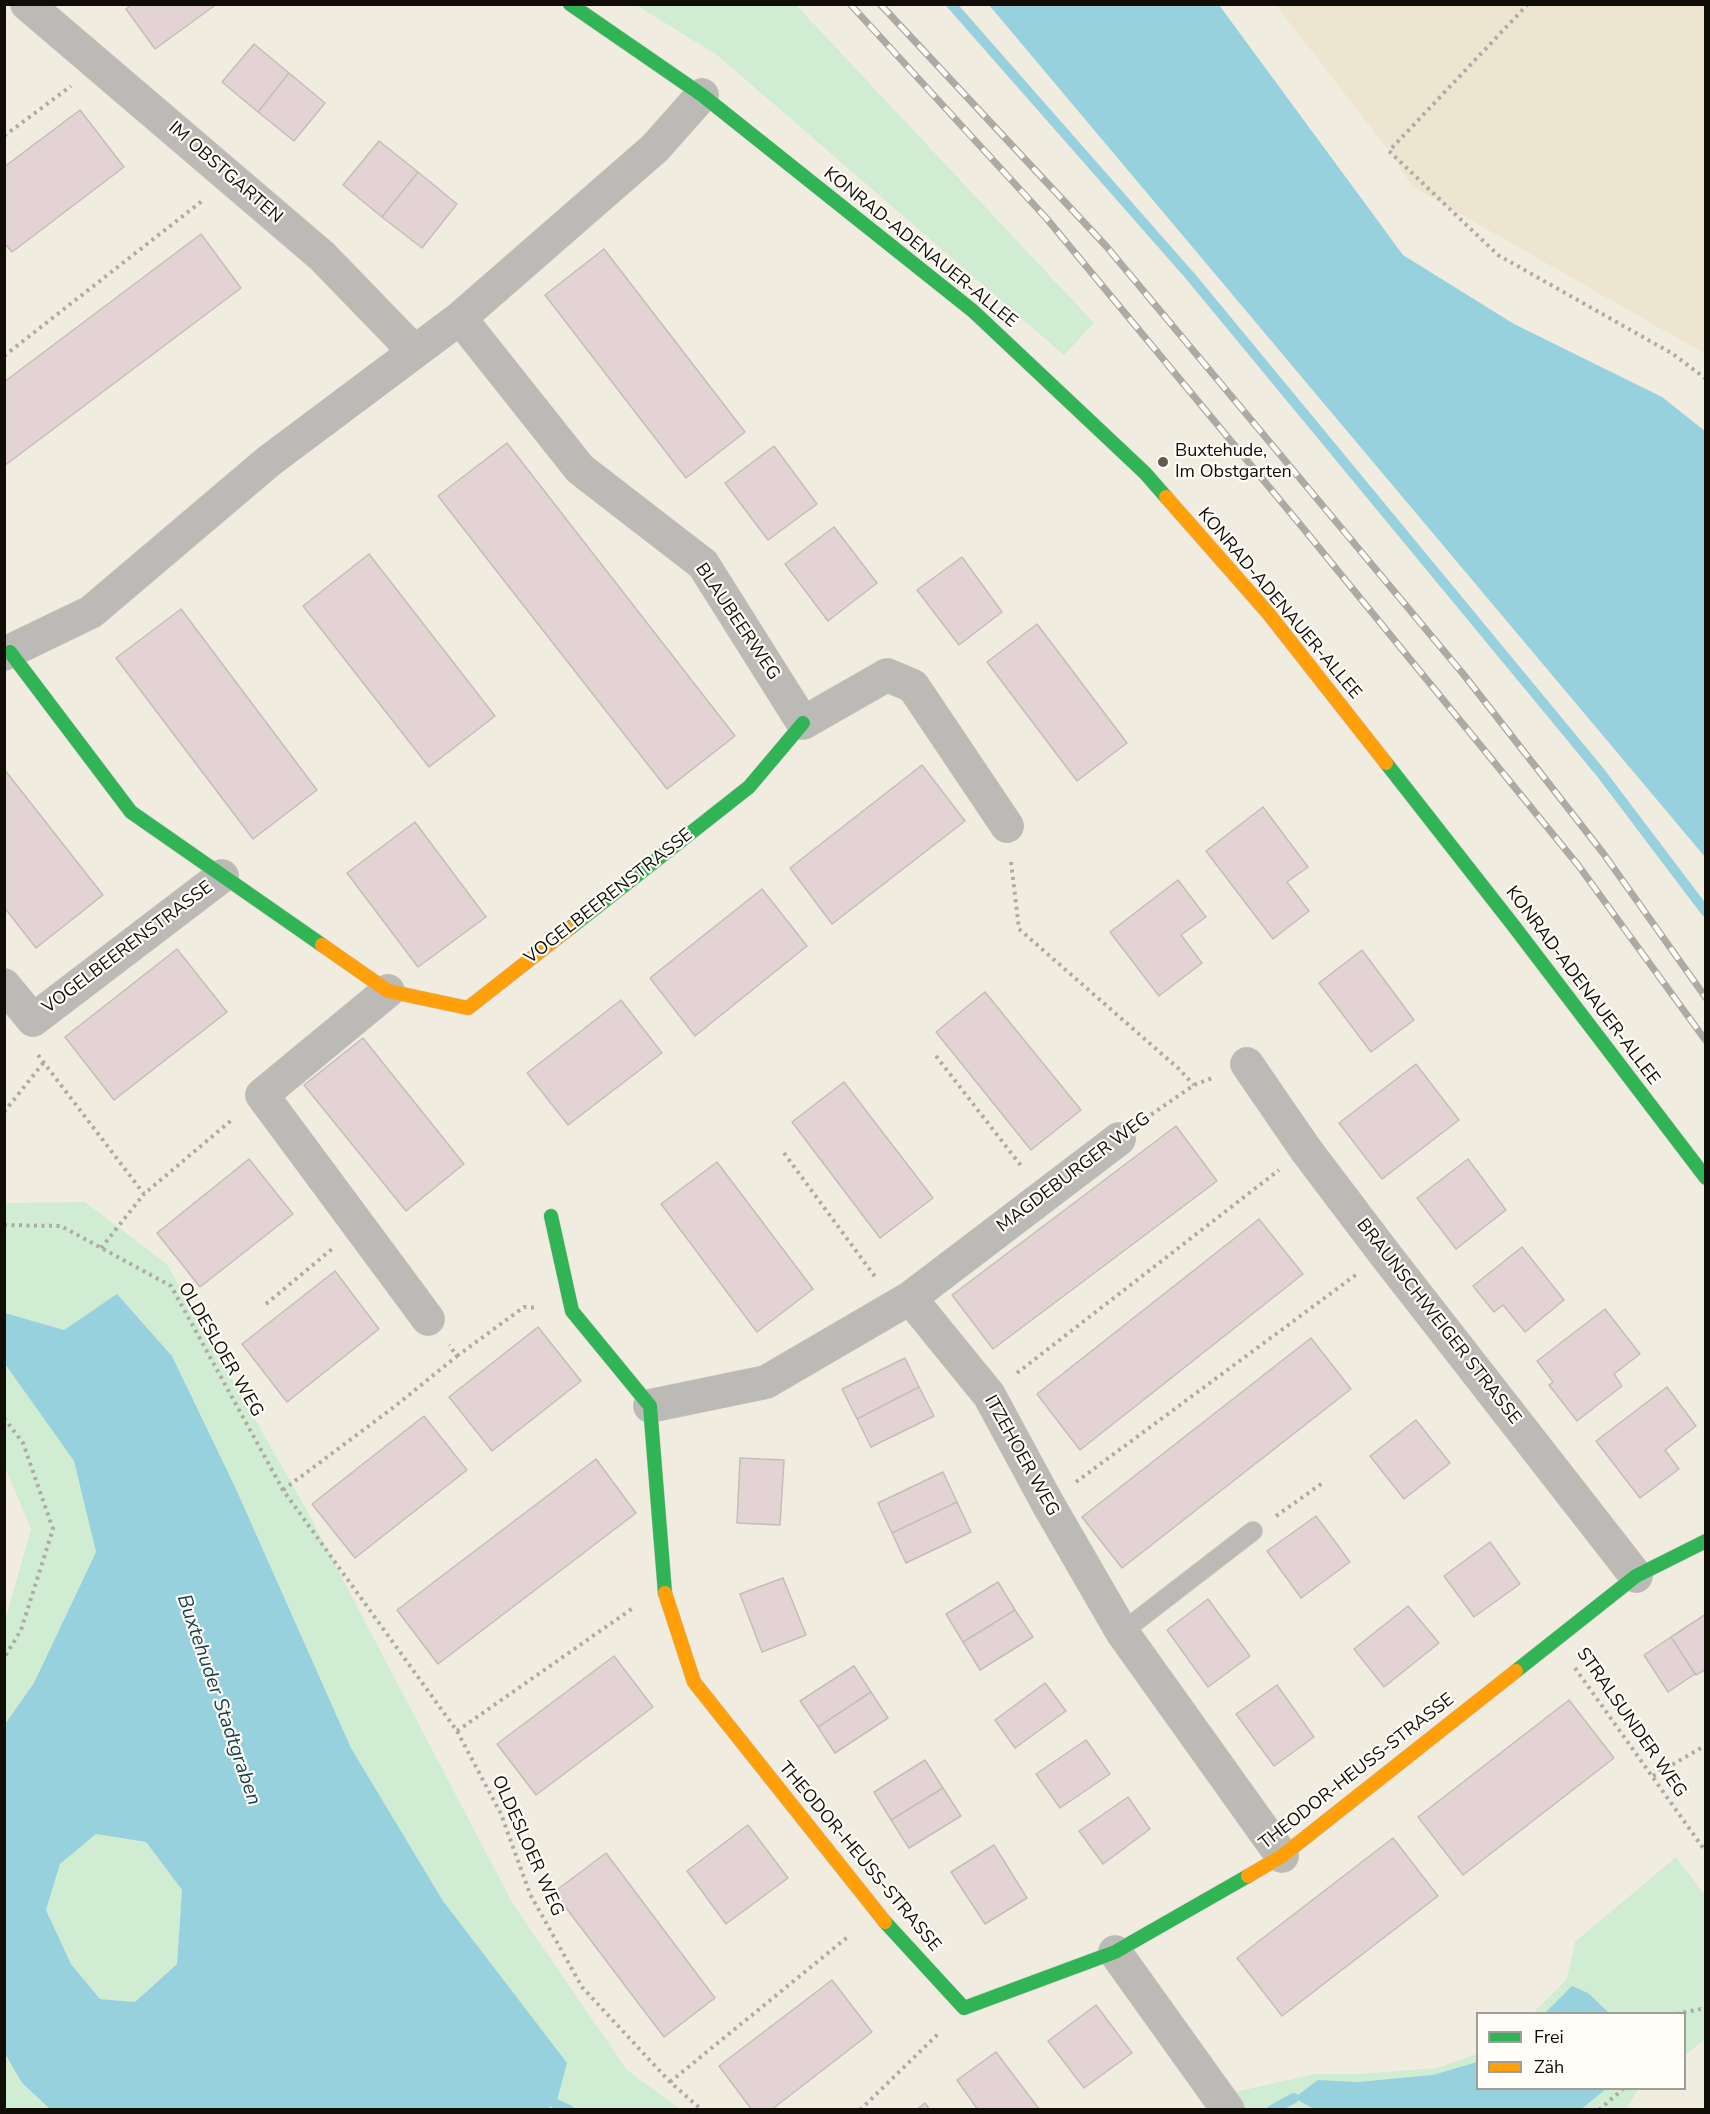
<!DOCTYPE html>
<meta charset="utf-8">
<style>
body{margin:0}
#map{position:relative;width:1710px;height:2114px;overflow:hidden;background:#f1ece0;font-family:"Nunito Sans",sans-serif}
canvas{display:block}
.frame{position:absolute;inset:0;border:6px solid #100c06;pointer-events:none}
.legend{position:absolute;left:1476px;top:2012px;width:210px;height:78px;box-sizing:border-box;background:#fffdf8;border:2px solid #9f9d97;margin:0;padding:8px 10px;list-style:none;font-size:18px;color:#100c06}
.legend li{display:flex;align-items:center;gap:12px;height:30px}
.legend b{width:30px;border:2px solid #9f9d97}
</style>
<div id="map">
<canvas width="1710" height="2114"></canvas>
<div class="frame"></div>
<ul class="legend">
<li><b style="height:8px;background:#30b455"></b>Frei</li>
<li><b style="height:8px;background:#ff9f0a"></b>Zäh</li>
</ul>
</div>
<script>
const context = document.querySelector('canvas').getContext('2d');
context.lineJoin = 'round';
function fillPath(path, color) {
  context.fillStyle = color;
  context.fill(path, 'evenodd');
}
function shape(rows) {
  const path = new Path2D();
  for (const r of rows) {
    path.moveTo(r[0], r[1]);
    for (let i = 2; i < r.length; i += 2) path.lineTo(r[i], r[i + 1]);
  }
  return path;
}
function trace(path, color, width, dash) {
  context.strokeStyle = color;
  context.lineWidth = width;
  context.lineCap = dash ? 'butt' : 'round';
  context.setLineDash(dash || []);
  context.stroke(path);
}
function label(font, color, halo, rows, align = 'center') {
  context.font = font + ' "Nunito Sans",sans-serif';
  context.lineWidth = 4.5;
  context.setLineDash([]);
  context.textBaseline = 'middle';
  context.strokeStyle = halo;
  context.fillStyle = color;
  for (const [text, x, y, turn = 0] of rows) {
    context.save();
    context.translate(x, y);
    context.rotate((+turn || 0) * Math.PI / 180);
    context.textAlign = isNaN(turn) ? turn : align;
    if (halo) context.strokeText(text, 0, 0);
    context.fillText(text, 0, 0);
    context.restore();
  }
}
const built = shape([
 [1276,5,1705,5,1705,354,1413,187,1389,151]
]);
const green = shape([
 [636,5,796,5,1094,323,1064,355,717,55],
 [85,1202,167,1264,306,1509,513,1904,627,2070,680,2109,547,2109,556,2104,443,1901,351,1748,236,1489,172,1356,117,1294,64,1330,5,1313,4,1203],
 [5,1364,74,1461,96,1552,34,1683,5,1724,4,1625,31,1529,5,1467],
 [96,1834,146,1842,182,1890,177,1964,135,2002,100,1999,71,1964,46,1910,60,1864],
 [1676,1857,1705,1895,1705,2039,1685,2055,1684,2014,1532,2014,1567,1979,1575,1942],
 [4,2054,22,2083,50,2109,5,2109],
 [1477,2054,1478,2088,1639,2089,1625,2110,1245,2110,1231,2093,1314,2074,1358,2074,1436,2068]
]);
const water = shape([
 [989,5,1219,5,1403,255,1514,324,1662,397,1705,431,1705,857],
 [117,1294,172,1356,236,1489,351,1748,443,1901,567,2063,556,2104,547,2109,50,2109,22,2083,5,2054,5,1724,34,1683,96,1552,74,1461,5,1364,5,1313,64,1330],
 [96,1834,146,1842,182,1890,177,1964,135,2002,100,1999,71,1964,46,1910,60,1864],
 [1572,1986,1588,1993,1609,2013,1545,2013],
 [1477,2062,1478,2088,1606,2089,1580,2110,1316,2110,1294,2098,1318,2080,1358,2082,1433,2075]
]);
const stream = shape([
 [951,4,1191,277,1600,772,1706,912],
 [556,2104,569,2110],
 [1272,2110,1294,2098]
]);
const building = shape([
 [132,4,213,4,214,6,155,49,126,9,132,4],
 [254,44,289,73,258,112,222,82,254,44],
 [289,73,325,103,294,141,258,112,289,73],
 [80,110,124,167,12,252,4,243,4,167,80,110],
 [379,141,418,172,382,217,343,185,379,141],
 [418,172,457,204,422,248,382,217,418,172],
 [201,234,241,288,4,466,4,382,201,234],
 [604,249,745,432,686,478,545,295,604,249],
 [507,443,735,736,667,789,438,496,507,443],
 [774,446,817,504,768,540,725,483,774,446],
 [834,527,877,583,828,621,785,564,834,527],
 [369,554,495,716,429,767,303,606,369,554],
 [962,557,1002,612,959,645,917,590,962,557],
 [181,609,317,790,253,839,116,658,181,609],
 [1037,624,1127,743,1077,781,987,662,1037,624],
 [922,765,965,821,832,924,790,868,922,765],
 [4,769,103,895,36,948,4,907,4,769],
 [1263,807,1308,867,1287,882,1309,911,1273,939,1206,851,1263,807],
 [415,822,486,917,418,967,347,873,415,822],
 [1178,880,1206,917,1181,935,1202,963,1159,996,1110,932,1178,880],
 [762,889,807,946,695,1036,650,978,762,889],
 [177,949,227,1012,114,1100,65,1037,177,949],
 [1362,950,1414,1020,1371,1052,1319,983,1362,950],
 [985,992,1081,1110,1031,1150,936,1032,985,992],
 [621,1000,662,1053,568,1125,527,1073,621,1000],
 [363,1038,464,1164,406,1211,304,1085,363,1038],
 [1416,1064,1459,1120,1382,1179,1339,1123,1416,1064],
 [844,1082,933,1198,880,1238,792,1122,844,1082],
 [1176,1126,1217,1181,993,1349,952,1295,1176,1126],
 [249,1159,293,1214,200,1287,157,1233,249,1159],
 [1468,1159,1506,1210,1456,1249,1417,1198,1468,1159],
 [717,1162,813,1289,757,1332,661,1204,717,1162],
 [1259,1219,1303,1274,1080,1450,1037,1394,1259,1219],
 [1522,1247,1564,1300,1525,1332,1503,1305,1494,1312,1473,1286,1522,1247],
 [335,1271,379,1329,287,1402,242,1344,335,1271],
 [1605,1309,1640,1354,1614,1374,1622,1386,1577,1421,1549,1385,1553,1382,1537,1361,1605,1309],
 [538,1327,581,1381,492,1451,449,1397,538,1327],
 [1311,1338,1351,1389,1122,1568,1082,1517,1311,1338],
 [905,1358,919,1387,857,1419,842,1389,905,1358],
 [919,1387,934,1416,871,1447,857,1419,919,1387],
 [1667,1387,1696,1426,1665,1450,1679,1469,1640,1498,1596,1441,1667,1387],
 [424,1416,467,1470,355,1558,312,1504,424,1416],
 [1416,1420,1450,1463,1404,1499,1370,1456,1416,1420],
 [740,1458,784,1460,780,1525,737,1523,740,1458],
 [596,1459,636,1513,438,1664,397,1610,596,1459],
 [943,1472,957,1502,892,1533,878,1503,943,1472],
 [957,1502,971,1532,906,1563,892,1533,957,1502],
 [1316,1516,1350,1562,1301,1598,1267,1551,1316,1516],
 [1490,1542,1520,1584,1474,1617,1444,1576,1490,1542],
 [783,1578,806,1635,762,1652,740,1594,783,1578],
 [998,1582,1015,1610,963,1642,946,1614,998,1582],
 [1208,1599,1250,1656,1208,1687,1167,1630,1208,1599],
 [1408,1606,1439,1643,1384,1687,1354,1649,1408,1606],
 [1015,1610,1033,1637,980,1670,963,1642,1015,1610],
 [1706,1614,1706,1669,1696,1675,1671,1637,1706,1614],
 [1671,1637,1695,1674,1668,1692,1644,1655,1671,1637],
 [614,1656,653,1707,536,1795,497,1744,614,1656],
 [854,1666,871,1692,818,1727,800,1701,854,1666],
 [1045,1683,1066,1711,1015,1748,995,1720,1045,1683],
 [1277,1685,1314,1737,1274,1766,1236,1714,1277,1685],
 [871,1692,888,1718,835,1753,818,1727,871,1692],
 [1569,1700,1614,1758,1463,1875,1418,1817,1569,1700],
 [1086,1740,1110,1774,1060,1808,1036,1774,1086,1740],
 [925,1760,943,1788,891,1820,874,1792,925,1760],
 [943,1788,961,1816,909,1848,891,1820,943,1788],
 [1128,1797,1150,1829,1103,1864,1079,1831,1128,1797],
 [748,1825,788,1878,726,1924,687,1871,748,1825],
 [1393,1838,1438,1896,1282,2016,1237,1958,1393,1838],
 [994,1845,1027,1898,985,1924,951,1872,994,1845],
 [606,1853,715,1998,664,2037,554,1892,606,1853],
 [832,1980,872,2032,771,2110,752,2110,719,2066,832,1980],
 [1096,2005,1132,2053,1084,2088,1048,2041,1096,2005],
 [996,2052,1039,2109,1038,2110,978,2110,957,2080,996,2052],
 [925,2103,930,2110,916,2110,925,2103]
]);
const path = shape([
 [1528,4,1389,151,1498,255,1673,354,1706,379],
 [4,136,71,86],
 [4,356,202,201],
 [1011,862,1019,929,1179,1069,1194,1085],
 [38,1055,144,1194,234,1118],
 [936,1056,1022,1167],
 [4,1112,44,1062],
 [1145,1119,1194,1085,1215,1077],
 [784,1153,876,1278],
 [4,1225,61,1226,171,1286,283,1490,457,1731,501,1814,530,1894,582,1987,670,2082,702,2110],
 [101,1248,144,1194],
 [266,1304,332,1249],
 [457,1356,524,1307,536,1308],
 [1017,1373,1279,1170],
 [4,1418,23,1443,53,1529,21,1630,4,1658],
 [1076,1482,1357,1274],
 [283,1490,394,1407,457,1356,449,1345],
 [1276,1516,1324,1482],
 [1575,1668,1706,1852],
 [457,1731,633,1608],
 [1653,1776,1706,1745],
 [1676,2014,1706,2008],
 [670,2082,850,1935],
 [860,2110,939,2033],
 [1599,2110,1624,2088]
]);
const lane = shape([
 [1122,1632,1253,1531]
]);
const street = shape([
 [27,4,322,256,414,351],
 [460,318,580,469,703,564,803,723,887,675,913,686,1007,826],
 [4,654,91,612,269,461,460,318,655,148,702,95],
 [4,985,33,1020,222,876],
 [388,991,262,1095,428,1319],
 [1247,1064,1306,1150,1384,1253,1636,1576],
 [910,1298,1119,1139],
 [650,1406,766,1382,910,1298,989,1395,1048,1504,1122,1632,1282,1856],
 [1115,1952,1228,2110]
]);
const fast = shape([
 [570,4,702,95,973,311,1145,473,1166,497],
 [10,652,131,812,322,945],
 [1386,763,1513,925,1706,1178],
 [570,928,749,787,803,723],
 [551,1216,572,1311,650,1406,665,1593],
 [1516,1671,1636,1576,1706,1541],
 [885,1922,964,2008,1115,1952,1248,1876]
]);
const slow = shape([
 [1166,497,1268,613,1386,763],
 [322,945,388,991,468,1008,570,928],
 [665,1593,694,1682,885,1922],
 [1248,1876,1282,1856,1516,1671]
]);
const rail = shape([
 [850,4,1047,219,1303,528,1578,865,1706,1041],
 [880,4,1106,246,1464,675,1603,853,1706,998]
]);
const markers = [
 [1163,462,6,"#5f5a52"]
];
const streetNames = [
 ["IM OBSTGARTEN",225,173,41],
 ["KONRAD-ADENAUER-ALLEE",920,248,39],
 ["KONRAD-ADENAUER-ALLEE",1279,604,50],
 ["BLAUBEERWEG",737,622,56],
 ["VOGELBEERENSTRASSE",609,897,-38],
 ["VOGELBEERENSTRASSE",128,948,-37],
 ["KONRAD-ADENAUER-ALLEE",1582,986,53],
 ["MAGDEBURGER WEG",1074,1173,-37],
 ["BRAUNSCHWEIGER STRASSE",1438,1322,52],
 ["OLDESLOER WEG",220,1350,60],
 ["ITZEHOER WEG",1021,1456,61],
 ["STRALSUNDER WEG",1631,1723,55],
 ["THEODOR-HEUSS-STRASSE",1357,1772,-38],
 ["OLDESLOER WEG",527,1846,66],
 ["THEODOR-HEUSS-STRASSE",859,1857,50]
];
const poiNames = [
 ["Buxtehude,",1175,452],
 ["Im Obstgarten",1175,473]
];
const waterNames = [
 ["Buxtehuder Stadtgraben",218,1700,71]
];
fillPath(built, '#ede5d0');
fillPath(green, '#d0ecd3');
fillPath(water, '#97d1de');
trace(stream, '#97d1de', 10);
fillPath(building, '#e3d3d5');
trace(building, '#c4bdba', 1.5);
trace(lane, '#cbc7bf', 20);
trace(street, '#cbc7bf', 34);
trace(fast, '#cbc7bf', 15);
trace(slow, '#cbc7bf', 15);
trace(path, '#aeaba6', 4, [3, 4.5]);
trace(lane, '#bcbab6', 18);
trace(street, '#bcbab6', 33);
trace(fast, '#30b455', 14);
trace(slow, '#ff9f0a', 14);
trace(rail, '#acaaa4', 7);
trace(rail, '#fffdf8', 4.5, [14]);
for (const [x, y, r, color] of markers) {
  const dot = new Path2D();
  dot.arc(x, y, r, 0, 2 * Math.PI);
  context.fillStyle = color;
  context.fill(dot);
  trace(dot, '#fffdf8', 2);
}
label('18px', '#100c06', '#fffdf8', streetNames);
label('18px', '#100c06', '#fffdf8', poiNames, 'left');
label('italic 20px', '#173e49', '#fffdf8', waterNames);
</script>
